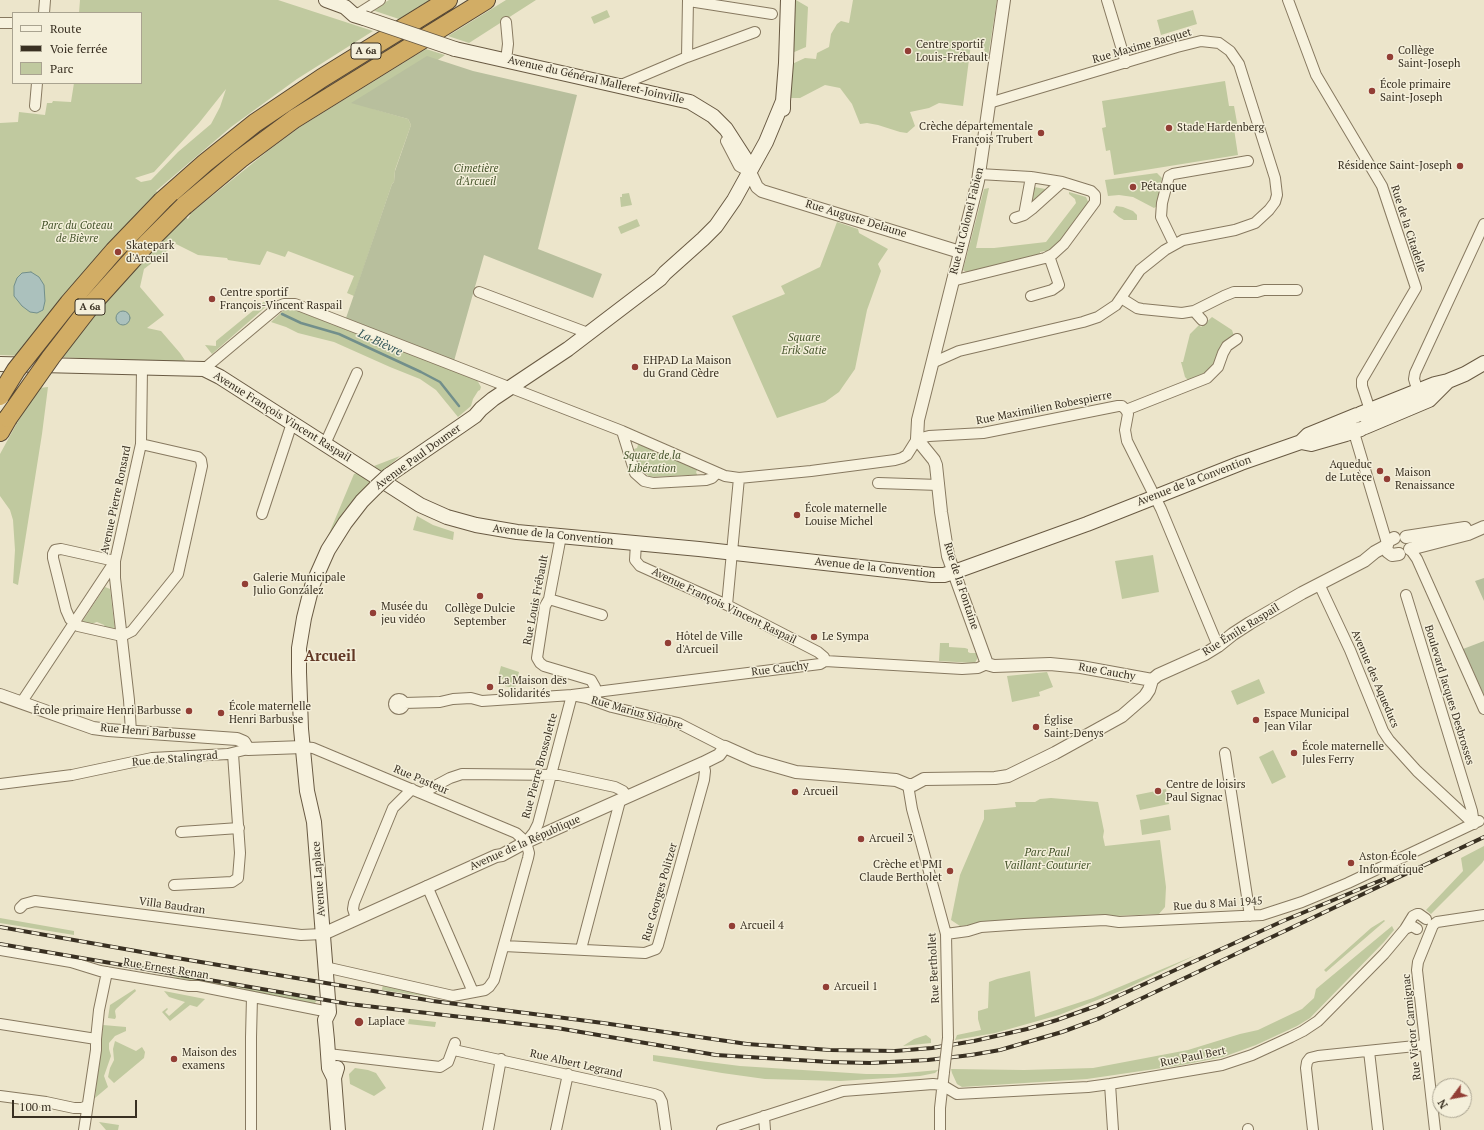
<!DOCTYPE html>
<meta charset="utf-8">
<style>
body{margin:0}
#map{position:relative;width:1484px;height:1130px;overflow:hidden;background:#ece5cb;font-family:"PT Serif",serif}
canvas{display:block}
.legend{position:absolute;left:12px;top:12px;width:130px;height:72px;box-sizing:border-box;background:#f4efda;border:1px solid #a9a390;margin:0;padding:5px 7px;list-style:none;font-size:12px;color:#393022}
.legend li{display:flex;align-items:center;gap:8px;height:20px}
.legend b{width:20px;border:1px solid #a9a390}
.north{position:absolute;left:1432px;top:1078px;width:40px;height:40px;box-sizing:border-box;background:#f4efda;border:1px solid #a9a390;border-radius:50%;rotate:238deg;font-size:11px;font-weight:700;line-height:16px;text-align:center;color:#393022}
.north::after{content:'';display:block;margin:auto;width:14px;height:18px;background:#923e35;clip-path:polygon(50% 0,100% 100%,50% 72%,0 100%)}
.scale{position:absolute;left:12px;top:1100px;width:125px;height:18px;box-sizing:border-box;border:2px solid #393022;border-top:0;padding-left:5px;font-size:12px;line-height:14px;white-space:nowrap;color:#393022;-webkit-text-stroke:3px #f4efda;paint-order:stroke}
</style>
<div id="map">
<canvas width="1484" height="1130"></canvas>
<ul class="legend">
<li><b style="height:5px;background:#f7f2de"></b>Route</li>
<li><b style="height:5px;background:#393022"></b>Voie ferrée</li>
<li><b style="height:11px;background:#c0c99f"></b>Parc</li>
</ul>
<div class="north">N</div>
<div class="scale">100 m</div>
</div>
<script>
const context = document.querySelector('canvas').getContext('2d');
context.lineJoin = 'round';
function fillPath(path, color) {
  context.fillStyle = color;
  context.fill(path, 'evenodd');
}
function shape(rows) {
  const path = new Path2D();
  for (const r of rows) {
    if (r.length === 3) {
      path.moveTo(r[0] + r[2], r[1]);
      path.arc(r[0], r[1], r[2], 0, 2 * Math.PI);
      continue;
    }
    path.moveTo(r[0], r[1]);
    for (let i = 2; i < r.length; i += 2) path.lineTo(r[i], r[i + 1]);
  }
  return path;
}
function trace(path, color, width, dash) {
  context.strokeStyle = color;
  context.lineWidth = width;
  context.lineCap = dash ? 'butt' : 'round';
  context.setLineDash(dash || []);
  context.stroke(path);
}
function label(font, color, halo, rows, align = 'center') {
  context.font = font + ' "PT Serif",serif';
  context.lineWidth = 3;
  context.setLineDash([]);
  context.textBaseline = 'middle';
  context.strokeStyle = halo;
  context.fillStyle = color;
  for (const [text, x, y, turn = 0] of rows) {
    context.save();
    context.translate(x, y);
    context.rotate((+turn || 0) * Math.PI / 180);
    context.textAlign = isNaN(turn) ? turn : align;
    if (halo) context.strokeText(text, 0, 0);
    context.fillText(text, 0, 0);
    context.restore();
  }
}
const green = shape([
 [80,0,278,0,373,31,297,79,231,127,156,191,188,219,191,213,269,150,300,127,426,49,445,55,408,80,374,109,408,119,411,125,395,170,394,182,392,184,354,296,347,293,354,276,288,251,285,257,267,251,260,265,228,260,227,258,198,255,176,244,144,269,140,287,164,315,147,328,161,331,180,353,186,362,0,355,0,123,18,122,19,112,45,115,47,103,52,103,53,101,71,102,74,83,141,83,141,13,79,13],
 [226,89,220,107,211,124,178,152,151,180,141,182,135,178,154,172,199,123],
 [389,0,430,0,399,19,372,10],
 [506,0,536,0,469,43,448,36],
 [794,0,796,0,808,7,806,47,792,53],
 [853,0,997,0,988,57,982,46,971,44,963,106,939,103,929,108,910,112,915,126,907,133,900,132,878,125,867,123,860,124,852,104,840,88,825,85,800,98,790,98,792,64,805,58,816,59,817,53,829,47,831,34,837,24,841,21,849,23],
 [607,10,610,17,594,24,591,17],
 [1193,10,1197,24,1161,35,1157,20],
 [1225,81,1229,106,1234,106,1238,128,1234,129,1238,155,1114,175,1110,150,1106,151,1102,128,1106,127,1102,101],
 [1157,173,1162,178,1157,206,1154,208,1133,197,1119,195,1108,196,1105,180],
 [1034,187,1051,190,1045,192,1033,201,1032,206,1029,199,1032,200],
 [989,188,976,248,994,248,1046,242,1076,203,1075,199,1069,194,1069,192,1086,197,1089,204,1057,246,1046,253,1045,251,1040,252,1040,255,969,274,963,270,984,189],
 [629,193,632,205,621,207,620,197,622,197,622,194],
 [1116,206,1123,207,1133,211,1137,215,1137,220,1124,220,1119,217,1113,212],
 [637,219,640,226,621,234,618,227],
 [837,222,858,229,859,233,888,249,878,264,881,271,867,310,855,369,839,392,825,402,777,418,732,316,785,294,781,286,820,267],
 [266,300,269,304,212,354,205,345,216,346,216,341],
 [285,309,293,309,477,380,481,387,480,390,478,391,473,399,471,406,458,417,436,390,420,379,390,367,334,342,298,333,286,327,271,322],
 [1212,317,1232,330,1234,336,1216,363,1207,372,1188,380,1185,377,1181,362,1183,362,1190,334,1199,325,1201,327],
 [48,387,42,434,18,585,13,583,15,550,13,520,10,510,0,496,0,454,17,423,39,388],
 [639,442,698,469,696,472,698,477,693,478,693,475,650,477,641,470,634,449,637,448],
 [400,456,382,472,374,466],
 [357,473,371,483,344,511,328,536,354,474],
 [417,516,433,525,454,532,453,540,413,530],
 [1153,555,1159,592,1122,599,1115,561],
 [105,587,110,589,115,631,105,628,104,625,97,622,91,624,82,622],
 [940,643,949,643,949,647,965,648,968,649,968,652,970,653,977,653,977,659,975,663,939,661],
 [501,666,519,672,515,689,505,686,506,680,498,678],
 [1047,672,1053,687,1039,692,1040,696,1012,702,1007,676],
 [1259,679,1265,693,1237,705,1231,691],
 [1273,750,1286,777,1272,784,1259,757],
 [1166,789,1169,804,1140,810,1136,795],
 [1051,798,1098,802,1104,831,1103,837,1105,846,1160,840,1166,887,1165,907,1159,914,1026,920,960,926,951,920,960,875,984,819,984,810,1016,807,1015,802,1035,802,1040,799],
 [1169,815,1171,830,1142,835,1140,820],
 [1484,846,1484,860,1482,863,1431,914,1426,910,1463,871,1461,858],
 [0,918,74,931,74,935,0,923],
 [1384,920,1385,921,1378,927,1326,972,1324,970,1371,928],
 [1392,926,1394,930,1384,942,1310,1018,1297,1026,1256,1045,1223,1057,1182,1065,1087,1079,962,1087,957,1084,952,1073,951,1069,1024,1070,1093,1068,1188,1050,1240,1034,1258,1030,1302,1009,1314,998,1316,989],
 [1196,955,1123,990,1059,1015,995,1033,955,1040,957,1035,981,1030,978,1019,978,1011,988,1008,989,982,997,979,1030,971,1035,1017,1093,998],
 [173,975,317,1000,313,1006,174,977],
 [383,983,451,1000,382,990],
 [135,989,136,991,116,1009,115,1011,116,1017,115,1019,108,1018,110,1005],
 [164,991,205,999,197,1007,190,1005,170,1021,162,1012,167,1008,168,1009,165,1012,169,1016,185,1002,169,997],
 [409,1019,436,1022,435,1027,408,1024],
 [103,1025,126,1027,126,1031,115,1036,109,1043,109,1049,111,1056,104,1076,108,1087,95,1098],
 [926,1035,931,1039,931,1043,903,1046,914,1039],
 [115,1041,136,1051,142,1047,145,1052,144,1058,114,1083,108,1077,110,1068,114,1060,113,1049],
 [653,1055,740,1066,866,1074,895,1074,938,1070,935,1073,920,1076,841,1081,765,1079,722,1073,653,1061],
 [355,1068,368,1070,376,1073,386,1088,374,1096,350,1084,349,1074],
 [99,1122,119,1125,118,1130,106,1130]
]);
const cemetery = shape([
 [427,56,473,71,577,95,538,249,602,274,593,298,484,255,454,361,346,318,392,184,394,182,395,171,411,125,408,119,351,103],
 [1484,578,1484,601,1475,581],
 [1484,641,1484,695,1463,649]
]);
const water = shape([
 [31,272,39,277,44,285,45,301,43,310,37,313,30,312,22,306,14,296,14,286,17,278,22,273,31,272],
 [123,318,7]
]);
const stream = shape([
 [282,314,301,323,339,334,421,372,440,382,459,406]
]);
const minor = shape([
 [1107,0,1126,63],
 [1288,0,1316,75,1382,186,1416,288,1362,380,1362,386,1372,416],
 [689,1,772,14],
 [44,13,45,0],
 [354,15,361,12,380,0],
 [0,23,13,23],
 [687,57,688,0],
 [506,60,508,44,506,22],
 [621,85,687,57,755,32],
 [35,106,37,83],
 [726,141,739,166,750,172],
 [1024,215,1031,177],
 [1015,218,1024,215,1032,209,1062,182],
 [1174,244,1161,217,1162,203,1169,176,1173,174,1248,161],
 [952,281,1045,258,1053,254,1064,244,1095,202,1095,195,1091,191,1062,182,1031,177,979,174],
 [479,292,588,333],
 [1031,296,1052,290,1059,285,1049,256],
 [1121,298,1137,308,1142,309,1182,313,1194,311,1202,320],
 [1194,311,1224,296,1234,292,1257,292,1264,290,1297,290],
 [932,363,959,351,1083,322,1098,317,1116,305,1140,270,1165,250,1183,240,1235,230,1255,223,1269,210,1275,202,1277,195,1275,178,1239,64,1230,51,1219,43,1201,41,1177,47,989,103],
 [204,369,279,306,284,304,295,304,622,431,725,476,739,478,811,471,895,460,902,458,907,455,917,439,929,436,983,433,1118,406,1122,406,1126,410],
 [1418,392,1414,379,1415,373,1484,224],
 [1126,410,1128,414,1125,430,1127,441,1161,509,1218,646],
 [1126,410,1207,378,1218,367,1223,353,1227,346,1237,339],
 [1352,426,1387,543],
 [622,431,635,473,644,481,653,483,706,480,712,478,717,473],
 [325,444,357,373],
 [878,483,939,485],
 [262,514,292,423],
 [561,536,549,599,545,606,537,658,540,663,544,666,591,680,595,687,596,698],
 [636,543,635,560,640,566,727,605,818,652,824,657,825,661],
 [1410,549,1417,559,1484,709],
 [115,561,61,549,55,550,53,554,53,558,66,610,70,619,78,626,122,636,132,631,178,574,202,466,201,460,198,457,141,444],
 [1319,584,1350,650,1383,731,1389,740,1417,771,1474,824],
 [1406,595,1472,811,1474,824],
 [549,599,602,615],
 [727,605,739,478],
 [572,695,820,664,825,661,962,669,978,668,987,664],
 [399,704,5],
 [21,703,115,561],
 [404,703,440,702,453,699,471,698,482,701,572,695,587,698,612,707,678,723,725,747],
 [131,732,129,700,115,578,115,561,141,444,142,368],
 [303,747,313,748,516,833,526,842],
 [1225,753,1250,916],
 [0,784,72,775,152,758,228,754,248,749],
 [908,785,912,809,946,934,948,1038],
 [422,793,450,778,462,774,559,775,615,787,623,791,627,796],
 [181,832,239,828],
 [174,885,232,882,238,878,240,853,233,754],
 [427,886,473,992],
 [20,908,24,904,35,901,301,935,323,934],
 [356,918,353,909,354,903,393,808,412,789],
 [1405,929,1412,926,1417,929],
 [946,934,968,931,981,927,1024,924,1105,920,1119,922,1262,915,1302,902,1348,883,1479,821],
 [504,946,645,953,656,949,658,945,704,780,705,771,703,763],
 [581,949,620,801],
 [0,950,71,962,100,971,189,986,198,986,329,1012],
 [325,967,453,996,485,990,489,987,494,980,528,858,529,853,526,842,534,832,538,824,572,695],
 [0,1024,96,1039],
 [454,1050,654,1094,659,1096,662,1102,666,1130],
 [1369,1051,1378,1130],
 [328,1054,440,1067,448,1062,455,1043],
 [1110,1084,1113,1130],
 [0,1096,46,1102,74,1108,82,1108,87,1106],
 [764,1116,765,1130],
 [1248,1129,1248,1130],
 [84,1130,96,1050,96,1039,99,1010,107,972],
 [251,1130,251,1037,252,997],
 [488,1130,501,1059],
 [556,1130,568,1074],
 [722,1130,843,1091,933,1084,942,1085,957,1094,1088,1087,1110,1084,1222,1065,1252,1055,1291,1037,1303,1031,1318,1021,1384,954,1405,929,1413,916,1417,914,1419,914,1426,919],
 [940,1130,940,1108,944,1072],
 [1313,1130,1306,1068,1307,1062,1310,1058,1318,1056,1425,1045],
 [1435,1130,1417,970,1418,962,1433,925,1437,922,1484,915]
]);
const tertiary = shape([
 [1004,0,978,181,918,420,917,439,934,460,936,465,941,512,948,556,987,664,994,666,1050,664,1081,667,1152,680],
 [750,172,757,187,762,191,960,252],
 [1406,537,1465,528],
 [1394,538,1388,541,1386,549,1388,552,1392,555,1399,554],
 [1410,549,1468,534,1484,527],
 [0,695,93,728,108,730,237,739,244,742,248,749,303,747],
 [323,934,496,856,502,855,526,842,703,763,719,755,725,747,754,760,796,772,896,780,908,785,913,785,924,779,995,778,1008,776,1055,753,1122,716,1145,696,1149,690,1152,680,1158,675,1205,654,1218,646,1233,634,1250,623,1302,593,1364,561,1375,552,1386,546]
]);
const secondary = shape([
 [326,0,345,7,354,15,364,18],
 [455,49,690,102,713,116,726,129,746,160,750,172],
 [783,109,783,101,786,63,788,0],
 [0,364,204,369,220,377,420,505,447,517,476,525,517,532,699,549,932,575,944,575,954,572,1087,524,1241,463,1301,442,1308,435,1357,415],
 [1360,414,1435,384,1448,381,1465,374,1484,363],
 [1365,427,1429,400,1448,381],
 [1301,442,1311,444,1346,434,1361,429],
 [389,475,462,425,475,416,481,409,493,399,568,349,631,301,660,279,665,273,703,239,716,226,734,200,766,142,783,101],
 [337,1068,334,1078,338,1130],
 [334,1078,329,1068,327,1040,325,1020,329,1012,314,822,307,791,301,729,299,672,299,648,304,618,312,586,328,550,345,523,362,501,376,487]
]);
const motorway = shape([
 [162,201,205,163,255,123,322,78,448,0],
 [184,206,240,159,294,119,486,0],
 [0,432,8,418]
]);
const rail = shape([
 [0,927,153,954,433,1001,603,1023,747,1044,830,1050,895,1051,932,1048,974,1041,1027,1029,1057,1020,1096,1006,1283,921,1384,879],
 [0,944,349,1004,557,1028,716,1055,830,1062,870,1063,928,1060,971,1055,1000,1050,1062,1032,1100,1018,1484,837]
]);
const minorBridge = shape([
 [944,1072,948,1038]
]);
const secondaryBridge = shape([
 [364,18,455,49],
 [376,487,389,475]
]);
const motorwayBridge = shape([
 [0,396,16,370,69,303,114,251,162,201],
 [8,418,51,357,92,304,148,242,184,206]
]);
const markers = [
 [908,51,4,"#923e35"],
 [1390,57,4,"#923e35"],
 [1372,91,4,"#923e35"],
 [1169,128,4,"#923e35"],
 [1041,133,4,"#923e35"],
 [1460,166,4,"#923e35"],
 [1133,187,4,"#923e35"],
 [118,252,4,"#923e35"],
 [212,299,4,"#923e35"],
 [635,367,4,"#923e35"],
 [1380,471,4,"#923e35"],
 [1387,479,4,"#923e35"],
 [797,515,4,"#923e35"],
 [245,584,4,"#923e35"],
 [480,596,4,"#923e35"],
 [373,613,4,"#923e35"],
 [814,637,4,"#923e35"],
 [668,643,4,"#923e35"],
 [490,687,4,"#923e35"],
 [189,711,4,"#923e35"],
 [221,713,4,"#923e35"],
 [1256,720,4,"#923e35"],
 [1036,727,4,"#923e35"],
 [1294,753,4,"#923e35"],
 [1158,791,4,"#923e35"],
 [795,792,4,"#923e35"],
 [861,839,4,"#923e35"],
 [1351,863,4,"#923e35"],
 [950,871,4,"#923e35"],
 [732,926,4,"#923e35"],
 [826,987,4,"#923e35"],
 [359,1022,5,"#923e35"],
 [174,1059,4,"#923e35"]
];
const shields = [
 [366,51,30],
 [90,307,30]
];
const shieldNames = [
 ["A 6a",366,51],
 ["A 6a",90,307]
];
const poiNames = [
 ["Centre sportif",916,45],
 ["Louis-Frébault",916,58],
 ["Collège",1398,51],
 ["Saint-Joseph",1398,64],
 ["École primaire",1380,85],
 ["Saint-Joseph",1380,98],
 ["Crèche départementale",1033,127,"right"],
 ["François Trubert",1033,140,"right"],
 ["Stade Hardenberg",1177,128],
 ["Résidence Saint-Joseph",1452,166,"right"],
 ["Pétanque",1141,187],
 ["Skatepark",126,246],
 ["d'Arcueil",126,259],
 ["Centre sportif",220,293],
 ["François-Vincent Raspail",220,306],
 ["EHPAD La Maison",643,361],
 ["du Grand Cèdre",643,374],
 ["Aqueduc",1372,465,"right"],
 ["de Lutèce",1372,478,"right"],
 ["Maison",1395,473],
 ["Renaissance",1395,486],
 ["École maternelle",805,509],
 ["Louise Michel",805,522],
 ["Galerie Municipale",253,578],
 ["Julio González",253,591],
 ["Musée du",381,607],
 ["jeu vidéo",381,620],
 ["Collège Dulcie",480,609,"center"],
 ["September",480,622,"center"],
 ["Hôtel de Ville",676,637],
 ["d'Arcueil",676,650],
 ["Le Sympa",822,637],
 ["La Maison des",498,681],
 ["Solidarités",498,694],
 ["École maternelle",229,707],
 ["Henri Barbusse",229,720],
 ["École primaire Henri Barbusse",181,711,"right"],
 ["Espace Municipal",1264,714],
 ["Jean Vilar",1264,727],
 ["Église",1044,721],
 ["Saint-Denys",1044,734],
 ["École maternelle",1302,747],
 ["Jules Ferry",1302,760],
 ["Centre de loisirs",1166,785],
 ["Paul Signac",1166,798],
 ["Arcueil",803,792],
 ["Arcueil 3",869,839],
 ["Aston École",1359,857],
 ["Informatique",1359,870],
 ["Crèche et PMI",942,865,"right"],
 ["Claude Bertholet",942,878,"right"],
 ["Arcueil 4",740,926],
 ["Arcueil 1",834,987],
 ["Laplace",368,1022],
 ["Maison des",182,1053],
 ["examens",182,1066]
];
const streetNames = [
 ["Rue Maxime Bacquet",1142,46,-16],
 ["Avenue du Général Malleret-Joinville",596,80,13],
 ["Rue Auguste Delaune",856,219,17],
 ["Rue du Colonel Fabien",967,221,-76],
 ["Rue de la Citadelle",1408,229,72],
 ["Rue Maximilien Robespierre",1044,408,-11],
 ["Avenue François Vincent Raspail",282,417,32],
 ["Avenue Paul Doumer",418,457,-36],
 ["Avenue de la Convention",1194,481,-21],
 ["Avenue Pierre Ronsard",116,500,-78],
 ["Avenue de la Convention",553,535,6],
 ["Avenue de la Convention",875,568,6],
 ["Rue de la Fontaine",961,586,72],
 ["Rue Louis Frébault",536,600,-79],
 ["Avenue François Vincent Raspail",724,606,26],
 ["Rue Émile Raspail",1241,630,-32],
 ["Rue Cauchy",780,669,-7],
 ["Rue Cauchy",1107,672,10],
 ["Avenue des Aqueducs",1375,679,67],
 ["Boulevard Jacques Desbrosses",1449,695,73],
 ["Rue Marius Sidobre",637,713,16],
 ["Rue Henri Barbusse",148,732,5],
 ["Rue de Stalingrad",175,759,-5],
 ["Rue Pierre Brossolette",540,766,-75],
 ["Rue Pasteur",421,780,23],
 ["Avenue de la République",525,843,-24],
 ["Avenue Laplace",319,879,-94],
 ["Rue Georges Politzer",660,892,-74],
 ["Rue du 8 Mai 1945",1218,904,-4],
 ["Villa Baudran",172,906,8],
 ["Rue Berthollet",934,968,-93],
 ["Rue Ernest Renan",166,969,9],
 ["Rue Victor Carmignac",1412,1027,-96],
 ["Rue Paul Bert",1193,1057,-11],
 ["Rue Albert Legrand",576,1064,13]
];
const parkNames = [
 ["Cimetière",476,169],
 ["d'Arcueil",476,182],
 ["Parc du Coteau",77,226],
 ["de Bièvre",77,239],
 ["Square",804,338],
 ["Erik Satie",804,351],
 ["Square de la",652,456],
 ["Libération",652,469],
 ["Parc Paul",1047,853],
 ["Vaillant-Couturier",1047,866]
];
const waterNames = [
 ["La Bièvre",380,343,25]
];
const districtNames = [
 ["Arcueil",330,657]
];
fillPath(green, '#c0c99f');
fillPath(cemetery, '#b8bf9d');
fillPath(water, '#abc1bd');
trace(water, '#728f8b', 1);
trace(stream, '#728f8b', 2.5);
trace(minor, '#877960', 12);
trace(tertiary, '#877960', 14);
trace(secondary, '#695a43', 16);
trace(motorway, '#564734', 20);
trace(minor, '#f7f2de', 10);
trace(tertiary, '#f7f2de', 12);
trace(secondary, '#f7f2de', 14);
trace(motorway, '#d2ad65', 18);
trace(rail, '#393022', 4);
trace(rail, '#f4efda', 2.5, [8]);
trace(minorBridge, '#877960', 12, []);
trace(secondaryBridge, '#695a43', 16, []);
trace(motorwayBridge, '#564734', 20, []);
trace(minorBridge, '#f7f2de', 10);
trace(secondaryBridge, '#f7f2de', 14);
trace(motorwayBridge, '#d2ad65', 18);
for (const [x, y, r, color] of markers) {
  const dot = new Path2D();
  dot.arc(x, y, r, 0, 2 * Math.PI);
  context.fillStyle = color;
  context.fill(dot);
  trace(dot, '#f4efda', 1.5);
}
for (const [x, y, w] of shields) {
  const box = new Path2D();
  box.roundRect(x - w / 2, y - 8, w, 16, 3);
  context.fillStyle = '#f4efda';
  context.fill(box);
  trace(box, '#393022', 1);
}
label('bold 10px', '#393022', null, shieldNames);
label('11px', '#393022', '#f4efda', poiNames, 'left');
label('11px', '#393022', '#f4efda', streetNames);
label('italic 11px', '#45542b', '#f4efda', parkNames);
label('italic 12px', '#335658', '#f4efda', waterNames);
label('bold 15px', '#623825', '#f4efda', districtNames);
</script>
